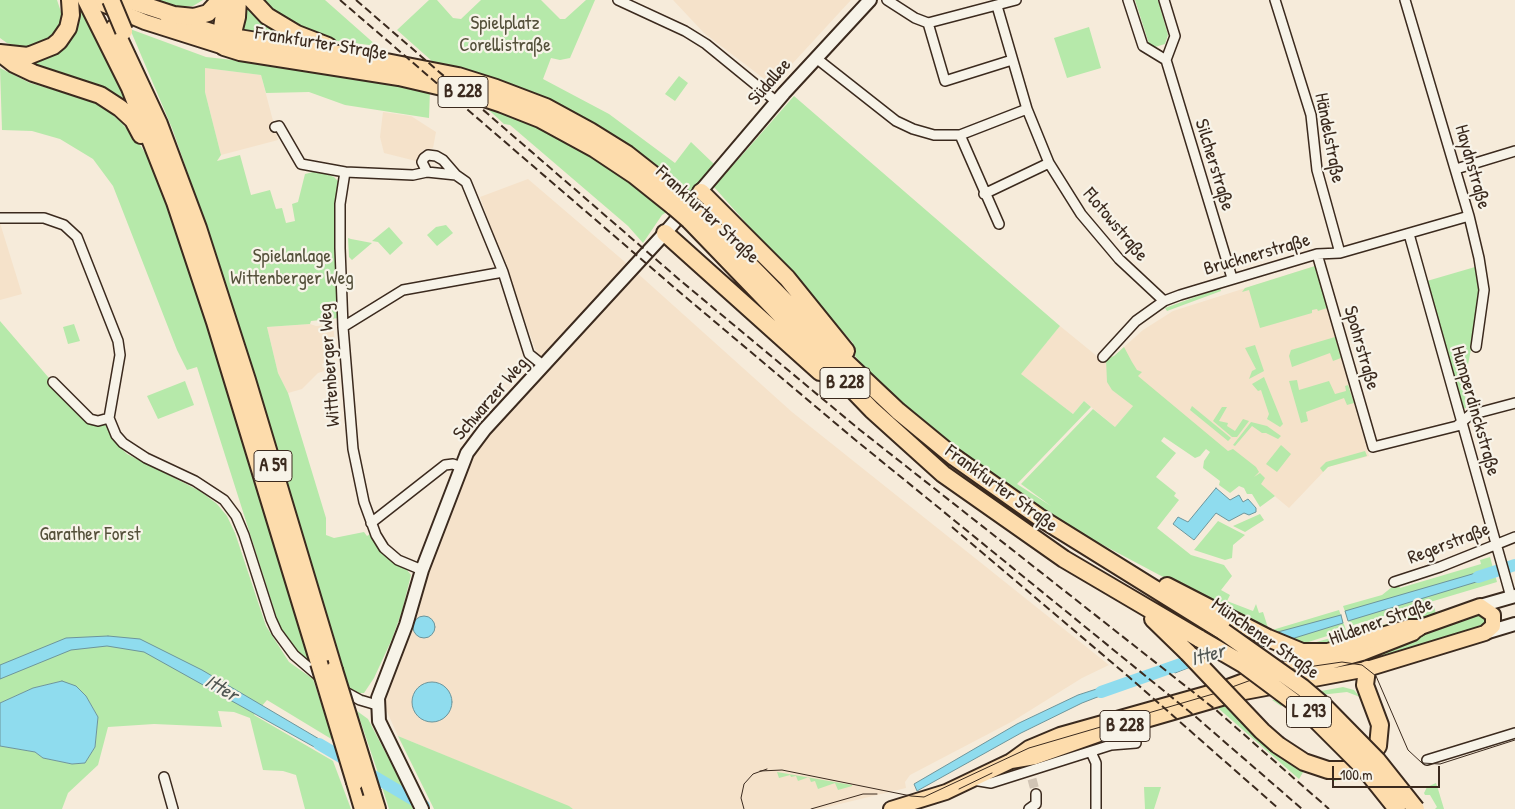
<!DOCTYPE html>
<meta charset="utf-8">
<style>
body{margin:0}
#map{position:relative;width:1515px;height:809px;overflow:hidden;background:#f6ebda;font-family:"Patrick Hand",sans-serif}
canvas{display:block}
.scale{position:absolute;left:1332px;top:766px;width:108px;height:22px;box-sizing:border-box;border:2px solid #3b2a1e;border-top:0;padding-left:6px;font-size:15px;line-height:18px;white-space:nowrap;color:#3b2a1e;-webkit-text-stroke:4px #f7f3e8;paint-order:stroke}
</style>
<div id="map">
<canvas width="1515" height="809"></canvas>
<div class="scale">100 m</div>
</div>
<script>
const context = document.querySelector('canvas').getContext('2d');
context.lineJoin = 'round';
function fillPath(path, color) {
  context.fillStyle = color;
  context.fill(path, 'evenodd');
}
function shape(rows) {
  const path = new Path2D();
  for (const r of rows) {
    if (r.length === 3) {
      path.moveTo(r[0] + r[2], r[1]);
      path.arc(r[0], r[1], r[2], 0, 2 * Math.PI);
      continue;
    }
    path.moveTo(r[0], r[1]);
    for (let i = 2; i < r.length; i += 2) path.lineTo(r[i], r[i + 1]);
  }
  return path;
}
function trace(path, color, width, dash) {
  context.strokeStyle = color;
  context.lineWidth = width;
  context.lineCap = dash ? 'butt' : 'round';
  context.setLineDash(dash || []);
  context.stroke(path);
}
function label(font, color, halo, rows, align = 'center') {
  context.font = font + ' "Patrick Hand",sans-serif';
  context.lineWidth = 4.5;
  context.setLineDash([]);
  context.textBaseline = 'middle';
  context.strokeStyle = halo;
  context.fillStyle = color;
  for (const [text, x, y, turn = 0] of rows) {
    context.save();
    context.translate(x, y);
    context.rotate((+turn || 0) * Math.PI / 180);
    context.textAlign = isNaN(turn) ? turn : align;
    if (halo) context.strokeText(text, 0, 0);
    context.fillText(text, 0, 0);
    context.restore();
  }
}
const built = shape([
 [673,0,851,0,781,76,776,80,767,81,704,33],
 [205,68,261,75,278,140,221,155,205,92],
 [383,112,411,116,436,132,433,148,423,150,416,161,384,153,380,137],
 [528,179,625,262,792,412,1109,665,1082,678,1013,721,910,775,905,782,906,788,819,809,573,809,398,736,384,705,425,570,470,457,529,368,529,362,537,354,480,197],
 [0,223,22,294,0,300],
 [1315,266,1369,456,1328,467,1289,508,1147,390,1115,427,1084,401,1073,414,1020,374,1060,326,1098,357,1102,353,1108,358,1114,356,1143,330,1173,311],
 [310,324,316,326,333,325,336,351,331,351,330,358,322,364,323,368,328,367,327,370,318,373,302,389,288,393,278,373,267,327]
]);
const green = shape([
 [0,0,57,0,62,15,62,23,50,40,35,47,18,46,7,43,0,38],
 [155,0,203,0,193,6,179,7],
 [240,0,298,39,236,33],
 [259,0,325,0,377,46,337,41,300,29,272,12],
 [429,0,437,0,453,18,461,19,481,0,541,0,560,19,565,19,586,0,595,0,570,58,560,60,551,58,543,79,609,114,675,163,691,142,714,164,688,196,538,96,468,71,433,62,397,30],
 [1135,0,1158,0,1168,35,1165,44,1155,47,1149,44],
 [75,7,82,10,132,115,27,62,40,59],
 [1089,27,1101,68,1067,78,1054,38],
 [130,29,206,57,295,67,430,90,429,118,345,105,309,92,266,93,261,75,205,68,205,92,221,155,217,161,240,155,251,195,270,190,276,209,282,208,286,223,295,221,292,204,298,202,305,174,313,172,324,173,334,177,339,182,335,236,339,318,311,321,310,324,267,327,278,373,288,393,326,518,326,535,334,538,364,532,367,536,372,533,395,562,407,570,411,575,402,611,392,639,374,678,364,693,359,693,349,687,218,259,172,128],
 [0,68,30,83,84,98,104,108,120,121,138,142,153,165,193,281,310,662,297,652,279,625,197,367,187,370,177,350,113,186,93,159,60,139,32,131,2,130],
 [679,76,688,83,675,101,665,94],
 [794,96,1060,326,1021,374,1073,414,1084,401,1091,407,1017,484,1051,506,1021,484,1093,409,1115,427,1133,406,1112,390,1107,382,1106,359,1114,356,1124,347,1132,362,1137,370,1142,372,1138,376,1228,451,1233,449,1256,467,1259,472,1254,477,1260,473,1265,478,1261,484,1275,496,1260,507,1252,494,1247,494,1244,488,1239,486,1230,493,1219,485,1220,481,1203,468,1204,461,1210,452,1206,449,1200,456,1195,458,1164,437,1161,441,1176,453,1156,477,1176,493,1174,496,1179,500,1157,528,1191,555,1224,565,1232,576,1221,590,1230,595,1227,601,1253,611,1256,604,1259,613,1263,612,1269,631,1339,610,1346,630,1299,645,1229,612,1039,511,953,449,904,409,868,372,851,351,853,343,714,187],
 [480,102,532,121,621,172,668,211,662,215,643,243,628,226,510,125,504,124],
 [446,225,453,233,437,246,427,235,436,227],
 [389,227,403,243,390,255,378,242,372,241],
 [348,238,351,239,372,243,352,260,349,257],
 [1315,266,1327,308,1318,311,1317,309,1312,310,1312,313,1260,328,1249,290,1242,292,1245,288],
 [1475,267,1480,302,1467,370,1465,391,1466,408,1463,409,1427,281],
 [1220,288,1221,291,1167,311,1165,308],
 [0,321,73,406,105,421,114,441,127,454,200,491,217,504,227,516,235,533,266,626,289,662,313,679,333,740,267,700,254,715,333,761,351,809,305,809,296,775,283,771,263,770,250,718,234,712,218,711,222,727,154,724,108,727,98,765,68,793,62,809,0,809,0,746,35,752,43,758,72,764,85,763,95,747,98,717,86,696,62,681,33,688,0,703],
 [74,324,80,341,68,344,63,327],
 [1335,337,1341,358,1333,361,1330,353,1292,367,1289,356,1291,350],
 [1255,345,1264,371,1249,379,1252,371,1256,369,1245,348],
 [1264,377,1283,424,1280,427,1267,419,1269,414,1261,390,1258,391,1252,384],
 [1297,380,1299,390,1329,381,1335,394,1346,391,1345,386,1348,385,1354,403,1347,405,1344,398,1306,412,1308,421,1301,423,1289,381],
 [185,381,194,405,158,419,147,396],
 [1192,406,1231,438,1228,441,1190,410],
 [1222,407,1227,407,1219,421,1228,423,1227,426,1235,431,1243,419,1249,421,1237,437,1232,437,1213,421],
 [1251,422,1267,426,1281,436,1278,439,1266,433,1262,433,1252,426,1235,446,1233,445],
 [1281,445,1291,454,1277,472,1266,464],
 [1365,451,1367,456,1328,467,1323,472,1320,468,1326,462],
 [1260,514,1264,520,1245,532,1233,526],
 [1218,521,1245,535,1233,545,1232,558,1225,560,1194,550],
 [1490,557,1497,582,1350,626,1343,606,1382,595,1397,583,1400,588,1481,564,1480,560],
 [1434,606,1437,618,1359,637,1358,632,1361,630,1387,624],
 [1477,613,1489,616,1485,628,1383,658,1382,651],
 [1352,632,1355,640,1336,647,1302,646],
 [1343,687,1354,690,1360,697,1347,692,1302,697,1281,706,1272,700],
 [1233,704,1266,738,1350,776,1334,781,1305,769,1299,779,1218,708],
 [357,711,368,719,405,790,379,776],
 [398,736,569,806,573,809,434,809],
 [777,772,852,785,852,786,838,790,835,783,818,789,815,781,811,782,809,777,798,781,796,776,791,777,790,775,779,778],
 [1436,783,1438,789,1444,809,1435,809,1437,807,1430,795,1425,795,1424,793,1427,787],
 [381,784,409,799,413,809,389,809],
 [1144,787,1161,787,1154,809,1145,809]
]);
const water = shape([
 [1216,488,1230,500,1239,495,1243,502,1248,499,1256,508,1256,512,1249,515,1244,513,1229,521,1216,513,1194,540,1173,524,1178,517,1188,522,1216,488],
 [1493,568,1496,576,1348,621,1345,611,1493,568],
 [1341,615,1343,623,1288,640,1274,633,1341,615],
 [424,627,11],
 [108,636,140,639,202,670,331,746,334,758,144,652,107,646,71,650,0,679,0,665,66,638,108,636],
 [1186,657,1193,666,1175,673,1166,665,1186,657],
 [62,681,76,686,86,696,98,717,95,747,85,763,72,764,43,758,35,752,0,746,0,703,33,688,62,681],
 [432,702,20],
 [1112,684,1118,689,1082,703,1021,733,917,791,914,784,1017,724,1078,695,1112,684],
 [379,776,405,790,409,799,381,784,379,776]
]);
const river = shape([
 [1478,577,1515,565],
 [1101,692,1198,658,1272,638],
 [319,744,424,806]
]);
const streetTunnel = shape([
 [1032,779,1036,794]
]);
const street = shape([
 [618,0,685,31,706,44,777,102],
 [887,0,915,18,928,23,1016,0],
 [1128,0,1143,46,1166,60,1232,278],
 [1164,0,1175,36,1166,60],
 [1275,0,1311,115,1317,170,1340,253],
 [1405,0,1469,216,1479,258,1484,290,1476,347],
 [997,6,1027,109,1049,163,1081,214,1119,259,1164,301],
 [928,23,945,81,1012,60],
 [816,58,896,121,913,129,934,135,960,135,1027,109],
 [275,127,279,126,301,164,345,172],
 [960,135,999,224],
 [1456,169,1515,151],
 [427,172,422,162,424,158,428,155,436,156,443,160,456,175],
 [984,194,1049,163],
 [0,218,44,218,64,225,77,237,118,341,120,355,109,418,116,435,123,443,146,458,195,481,224,500,236,516,244,535,271,619,277,632,294,655,322,679],
 [1409,234,1511,597],
 [1317,254,1373,447,1457,426,1470,415,1515,403],
 [343,327,403,290,503,272],
 [1103,357,1136,321,1164,301,1180,295,1317,254,1340,253,1469,216],
 [53,382,90,419,98,421,109,418],
 [371,523,445,465,453,464,461,467],
 [422,570,398,560,384,548,376,535,364,502,353,449,343,327,340,248,340,204,345,172,413,175,427,172,456,175,466,182,503,272,529,354,544,366],
 [1394,582,1440,567,1515,537],
 [340,689,360,700,377,705],
 [1091,752,1096,763,1096,809],
 [1427,760,1515,733],
 [164,777,173,809],
 [973,780,991,783,1111,745,1136,743],
 [1029,809,1036,804,1036,794]
]);
const secondary = shape([
 [1480,606,1515,596],
 [1485,633,1515,624],
 [422,809,379,721,378,698,406,625,422,570,467,453,485,429,665,233,784,93,870,0]
]);
const primary = shape([
 [93,0,145,22,224,47],
 [168,18,231,37],
 [891,809,946,792,1011,761,1029,748,1060,735,1220,690,1268,672,1329,662,1362,653,1413,633,1418,628,1480,606,1493,615,1493,626,1485,633,1367,669,1239,693,1111,730,1035,757,1011,761]
]);
const highway = shape([
 [86,0,130,88,175,202,215,322,319,663],
 [128,0,174,15,194,17,208,13,220,0],
 [252,0,267,16,297,34,328,46],
 [114,28,159,124,198,228,247,380,334,670],
 [232,37,376,60,458,76,496,88,546,107,590,131,627,154,683,198],
 [226,45,232,37,237,17,238,0],
 [224,47,240,52,399,77,472,94,502,104,540,119,595,149,634,175,674,207],
 [224,47,221,35,226,0],
 [0,53,14,64,33,73,100,95,120,108,133,120,141,135],
 [0,53,28,56,53,46,59,41,68,28,71,15,70,0],
 [701,192,787,278,846,351],
 [697,211,829,346,898,411,954,457,1039,517,1224,632],
 [689,220,872,410,943,474,1064,559,1200,639],
 [665,233,820,372],
 [1167,586,1268,638,1302,652,1328,652,1409,628,1418,628],
 [1153,619,1188,653],
 [1278,745,1304,762,1328,770,1349,770,1368,761,1378,746,1380,725,1365,685,1367,669],
 [355,782,363,809],
 [372,793,377,809]
]);
const tram = shape([
 [760,771,782,770,911,796,924,797,1029,748,1213,694,1273,672,1342,662,1362,665,1376,676,1408,750,1422,763,1440,764,1515,740],
 [959,789,992,773],
 [744,809,741,798,744,784,753,774,767,769],
 [811,809,863,794,877,794]
]);
const rail = shape([
 [340,0,676,289,853,438,1196,717,1302,809],
 [356,0,681,281,860,430,1216,710,1329,809],
 [952,527,1129,677,1279,809]
]);
const highwayBridge = shape([
 [111,0,124,31],
 [683,198,697,211],
 [674,207,689,220],
 [1224,632,1303,688,1323,705,1377,760,1416,809],
 [1200,639,1243,664,1310,714,1365,769,1397,809],
 [1188,653,1262,731,1278,745],
 [319,663,355,782],
 [334,670,372,793]
]);
const shields = [
 [463,92,50],
 [845,383,50],
 [273,466,38],
 [1309,712,45],
 [1125,726,50]
];
const shieldNames = [
 ["B 228",463,92],
 ["B 228",845,383],
 ["A 59",273,466],
 ["L 293",1309,712],
 ["B 228",1125,726]
];
const parkNames = [
 ["Spielplatz",505,24],
 ["Corellistraße",505,46],
 ["Spielanlage",292,257],
 ["Wittenberger Weg",292,279],
 ["Garather Forst",90,535]
];
const streetNames = [
 ["Frankfurter Straße",321,44,9],
 ["Südallee",770,82,-49],
 ["Händelstraße",1329,138,79],
 ["Silcherstraße",1214,165,73],
 ["Haydnstraße",1472,167,74],
 ["Frankfurter Straße",707,215,43],
 ["Flotowstraße",1115,225,50],
 ["Brucknerstraße",1257,255,-16],
 ["Spohrstraße",1361,348,74],
 ["Wittenberger Weg",330,365,-94],
 ["Schwarzer Weg",491,399,-49],
 ["Humperdinckstraße",1475,411,74],
 ["Frankfurter Straße",1001,489,36],
 ["Regerstraße",1449,544,-21],
 ["Hildener Straße",1381,622,-20],
 ["Münchener Straße",1265,639,35]
];
const waterNames = [
 ["Itter",1208,656,-16],
 ["Itter",221,689,30]
];
fillPath(built, '#f5e2ca');
fillPath(green, '#b6e9aa');
fillPath(water, '#8fdcee');
trace(water, '#6d959b', 1);
trace(river, '#8fdcee', 12);
trace(streetTunnel, '#d1c4b4', 9, [9, 4.5]);
trace(street, '#3b2a1e', 12);
trace(secondary, '#3b2a1e', 16);
trace(primary, '#3b2a1e', 18);
trace(highway, '#3b2a1e', 20);
trace(street, '#f7f3e8', 9);
trace(secondary, '#f7f3e8', 12);
trace(primary, '#fddcac', 14);
trace(highway, '#fddcac', 16);
trace(tram, '#3b2a1e', 1);
trace(rail, '#3b2a1e', 2, [8, 4]);
trace(highwayBridge, '#3b2a1e', 20, []);
trace(highwayBridge, '#fddcac', 16);
for (const [x, y, w] of shields) {
  const box = new Path2D();
  box.roundRect(x - w / 2, y - 15.5, w, 31, 4);
  context.fillStyle = '#f7f3e8';
  context.fill(box);
  trace(box, '#3b2a1e', 1);
}
label('bold 18px', '#3b2a1e', null, shieldNames);
label('19px', '#54503a', '#f7f3e8', parkNames);
label('19px', '#3b2a1e', '#f7f3e8', streetNames);
label('italic 20px', '#505652', '#f7f3e8', waterNames);
</script>
